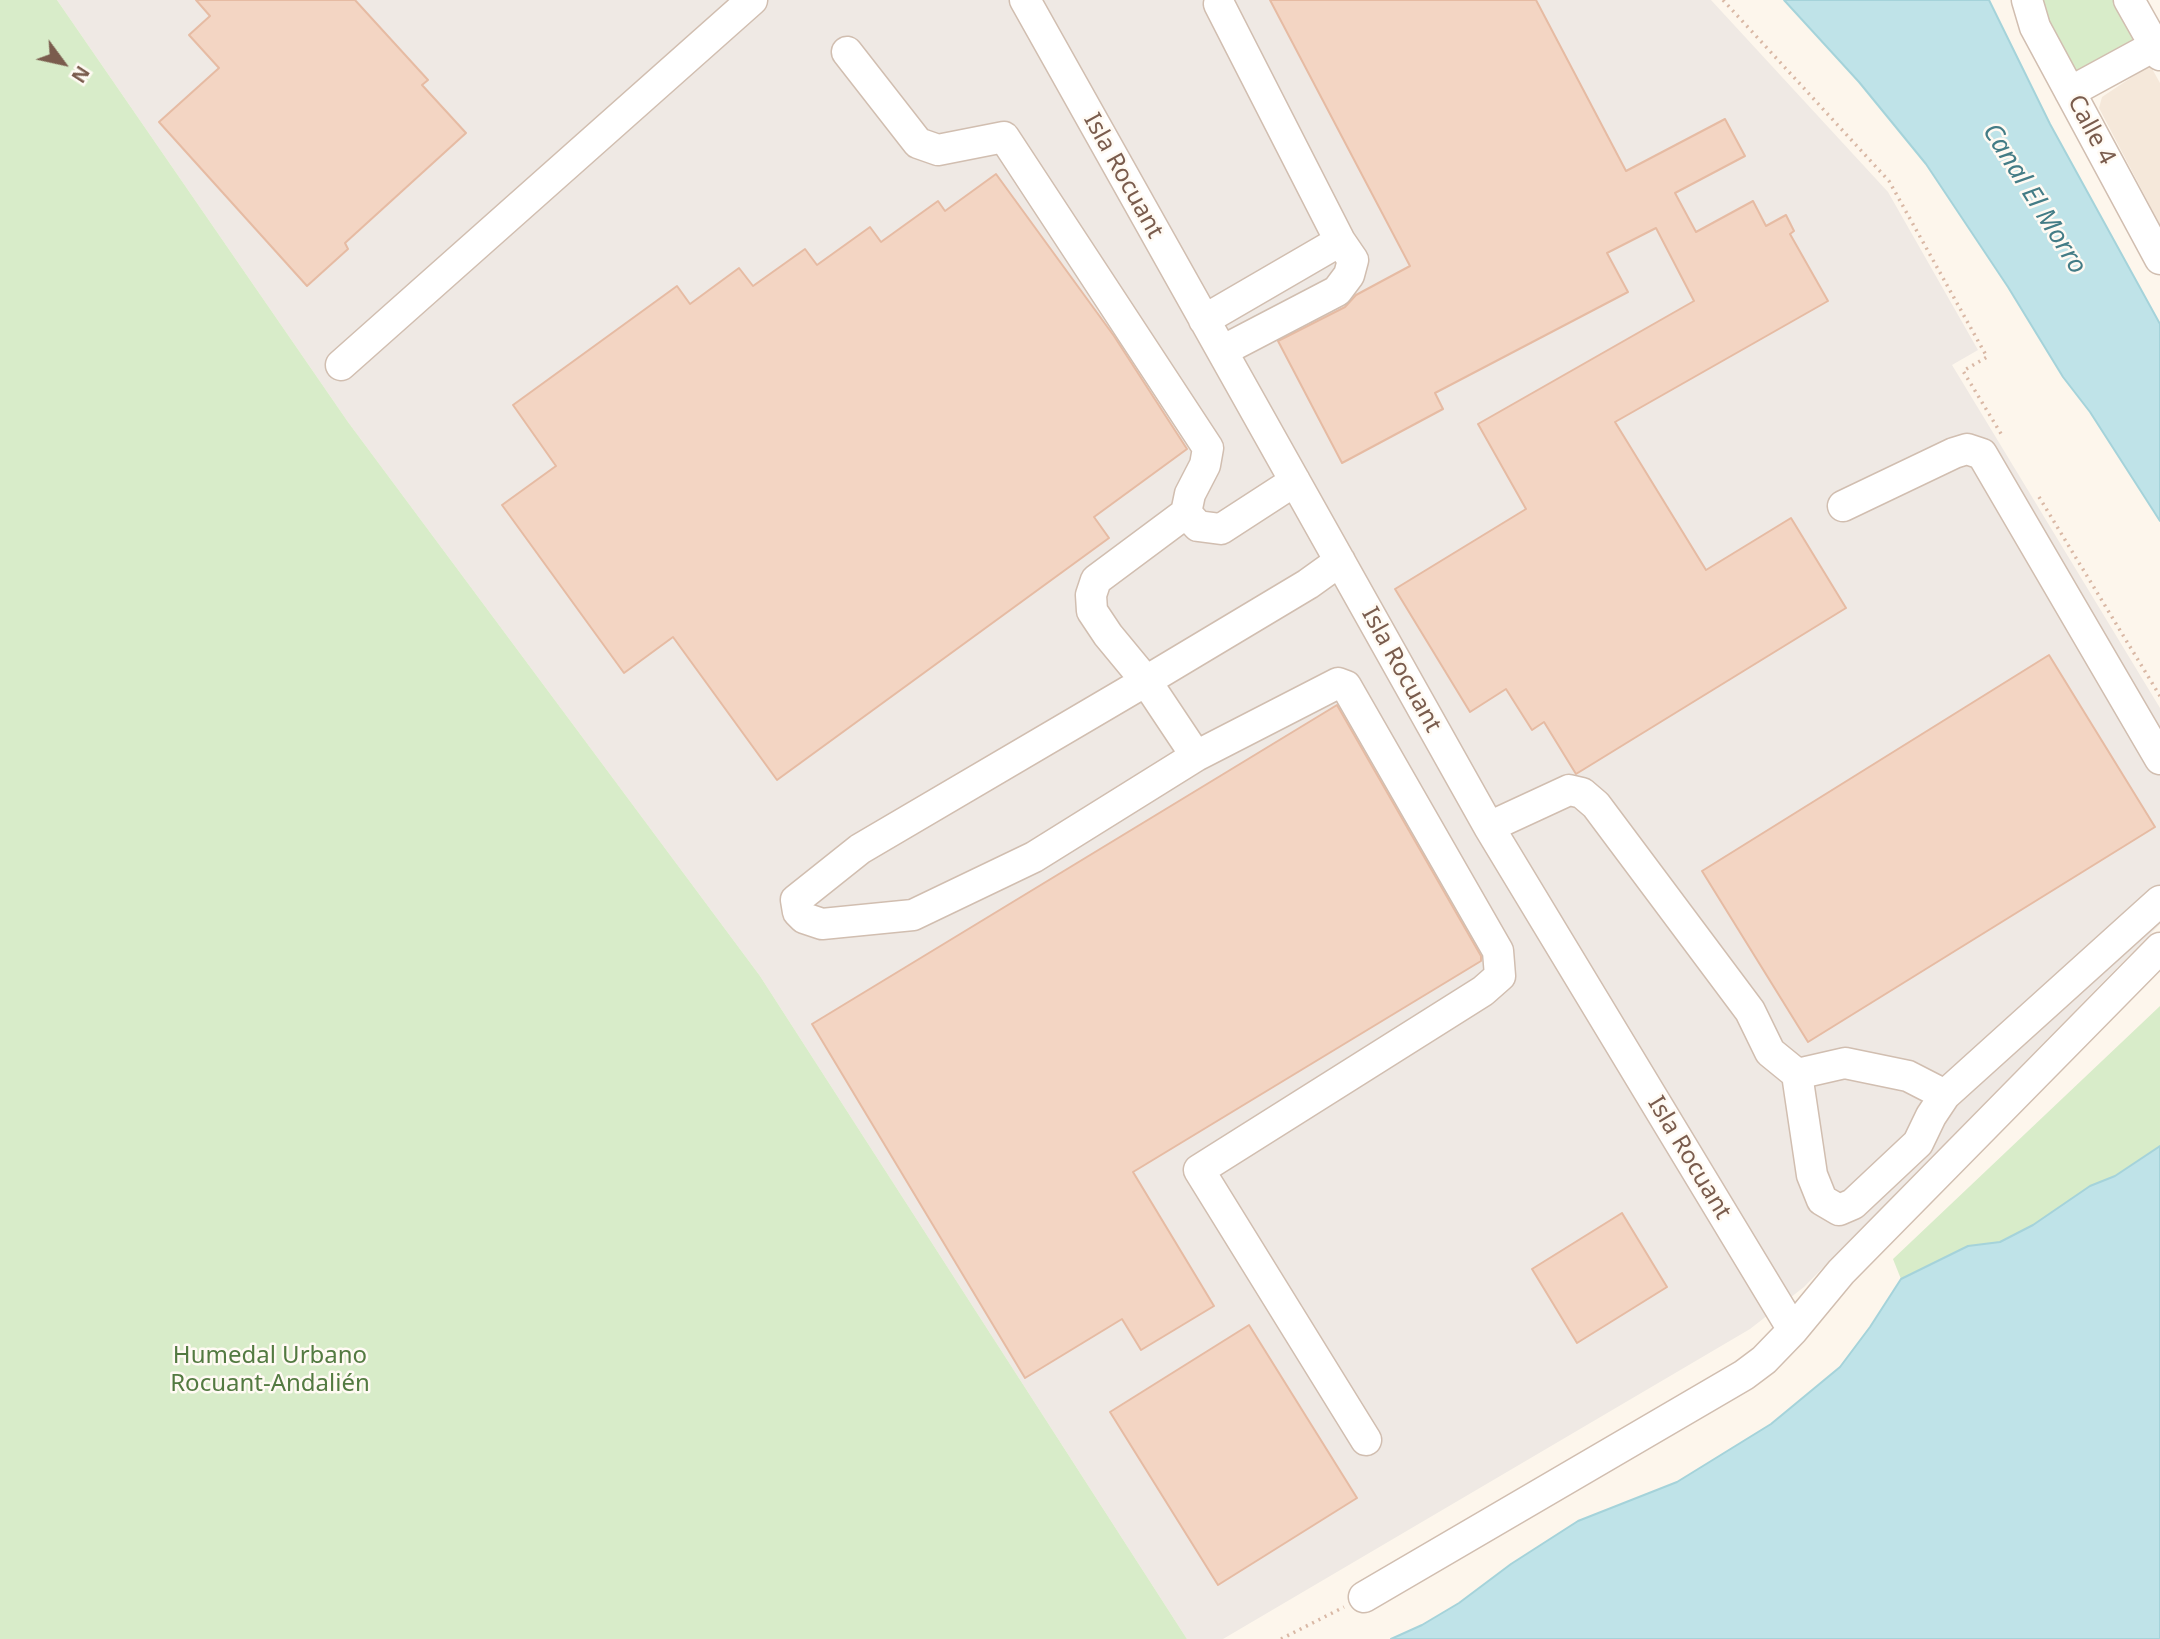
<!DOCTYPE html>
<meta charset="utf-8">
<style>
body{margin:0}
#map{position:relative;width:2160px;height:1639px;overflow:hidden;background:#fdf6ec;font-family:"Noto Sans",sans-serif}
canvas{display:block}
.north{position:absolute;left:28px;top:28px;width:70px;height:70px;-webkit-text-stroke:5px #fffaf3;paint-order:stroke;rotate:123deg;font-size:19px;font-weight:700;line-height:28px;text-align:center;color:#7a5c4d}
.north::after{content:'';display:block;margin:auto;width:24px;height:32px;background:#7a5c4d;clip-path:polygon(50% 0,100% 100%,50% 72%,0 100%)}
</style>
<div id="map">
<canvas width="2160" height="1639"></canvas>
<div class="north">N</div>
</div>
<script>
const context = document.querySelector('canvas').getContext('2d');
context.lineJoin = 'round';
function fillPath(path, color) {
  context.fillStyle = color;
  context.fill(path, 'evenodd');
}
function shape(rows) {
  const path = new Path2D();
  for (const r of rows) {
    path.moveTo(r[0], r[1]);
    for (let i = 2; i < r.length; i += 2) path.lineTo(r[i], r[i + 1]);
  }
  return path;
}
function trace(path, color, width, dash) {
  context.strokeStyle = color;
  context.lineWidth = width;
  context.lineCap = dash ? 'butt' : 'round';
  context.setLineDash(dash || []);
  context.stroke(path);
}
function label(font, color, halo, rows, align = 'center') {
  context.font = font + ' "Noto Sans",sans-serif';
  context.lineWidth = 5;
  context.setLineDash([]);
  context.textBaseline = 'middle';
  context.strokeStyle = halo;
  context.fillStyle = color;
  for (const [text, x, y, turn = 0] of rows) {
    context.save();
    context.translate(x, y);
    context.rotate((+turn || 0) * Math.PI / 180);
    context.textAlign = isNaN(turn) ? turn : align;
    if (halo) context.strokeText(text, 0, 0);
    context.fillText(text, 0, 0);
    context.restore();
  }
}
const residential = shape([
 [2150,65,2160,83,2160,225,2099,108,2102,97]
]);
const industrial = shape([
 [57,0,1711,0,1888,192,1978,350,1952,365,2160,708,2160,924,1804,1287,1750,1329,1223,1639,1187,1639,760,976,348,422]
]);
const green = shape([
 [0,0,57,0,348,422,760,976,1187,1639,0,1639],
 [2030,0,2125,0,2149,43,2072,87],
 [2160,1006,2160,1312,1840,1367,1870,1327,1901,1279,1893,1259]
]);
const water = shape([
 [1784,0,1989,0,2050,124,2160,324,2160,521,2090,412,2063,377,2008,287,1926,164,1859,82,1784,0],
 [2160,1146,2160,1639,1391,1639,1422,1625,1459,1603,1511,1564,1578,1521,1677,1482,1771,1424,1840,1367,1870,1327,1901,1279,1968,1246,2000,1242,2033,1225,2090,1186,2115,1176,2160,1146]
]);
const building = shape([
 [196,0,355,0,428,80,422,85,466,133,345,243,348,249,307,286,159,122,219,68,189,35,210,16,196,0],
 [1270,0,1536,0,1626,171,1725,119,1745,156,1675,193,1696,232,1753,201,1766,226,1786,215,1794,231,1790,234,1828,301,1615,422,1706,570,1791,518,1846,608,1576,774,1544,722,1532,730,1506,689,1470,712,1395,589,1526,509,1478,424,1694,301,1656,228,1607,253,1628,292,1435,393,1443,409,1342,463,1278,341,1345,307,1356,295,1410,266,1270,0],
 [996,174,1114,336,1187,449,1094,517,1109,538,777,780,673,637,624,673,502,505,556,466,513,405,677,286,690,304,739,268,753,286,805,249,817,265,870,227,881,242,938,201,945,211,996,174],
 [2049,655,2155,827,1808,1042,1702,871,2049,655],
 [1337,705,1481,956,1481,961,1133,1172,1214,1306,1141,1350,1122,1319,1025,1378,812,1024,1337,705],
 [1622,1213,1667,1287,1577,1343,1532,1269,1622,1213],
 [1249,1325,1357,1498,1218,1585,1110,1412,1249,1325]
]);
const path = shape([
 [1723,0,1889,181,1987,357,1963,371,2003,437],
 [2039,497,2160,696],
 [1281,1639,1344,1607]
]);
const minor = shape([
 [1025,0,1489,827,1793,1330],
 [2027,0,2035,27,2160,259],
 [2129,0,2160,55],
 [1219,4,1340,241,1353,260,1349,275,1337,291,1222,351],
 [847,52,918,143,938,150,1004,137,1208,448,1205,465,1190,494,1186,513,1198,526,1221,529,1295,481],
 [2070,92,2160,43],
 [1204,320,1340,241],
 [341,365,752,0],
 [1843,506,1954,453,1967,449,1982,454,2160,759],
 [1186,513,1096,580,1091,595,1092,611,1108,635,1146,681,1196,756],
 [1340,561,1308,584,1146,681,860,849,796,900,798,912,804,918,822,924,913,915,1034,857,1196,756,1338,683,1346,686,1498,951,1500,976,1483,991,1199,1170,1366,1440],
 [1489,827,1569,790,1582,793,1596,805,1750,1011,1770,1052,1797,1074,1812,1175,1822,1200,1839,1210,1853,1204,1918,1143,1931,1116,1945,1095,2160,901],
 [1797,1074,1845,1063,1908,1076,1945,1095],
 [1364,1597,1744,1375,1764,1360,1793,1330,1841,1272,2160,948]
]);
const streetNames = [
 ["Calle 4",2091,130,62],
 ["Isla Rocuant",1123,176,61],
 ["Isla Rocuant",1401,670,61],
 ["Isla Rocuant",1689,1158,59]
];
const parkNames = [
 ["Humedal Urbano",270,1356],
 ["Rocuant-Andalién",270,1384]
];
const waterNames = [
 ["Canal El Morro",2034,199,58]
];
fillPath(residential, '#f5e8da');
fillPath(industrial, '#efe9e4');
fillPath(green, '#d8ecc9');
fillPath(water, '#bfe3e8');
trace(water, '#a5d3da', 2);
fillPath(building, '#f3d5c3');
trace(building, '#e6bba3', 2);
trace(minor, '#d1beb0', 33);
trace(path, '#d9b8a5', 3.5, [2, 5]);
trace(minor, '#fff', 30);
label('24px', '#7a5c4d', '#fffaf3', streetNames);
label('24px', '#537a41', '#fffaf3', parkNames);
label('italic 26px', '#437c86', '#fffaf3', waterNames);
</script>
